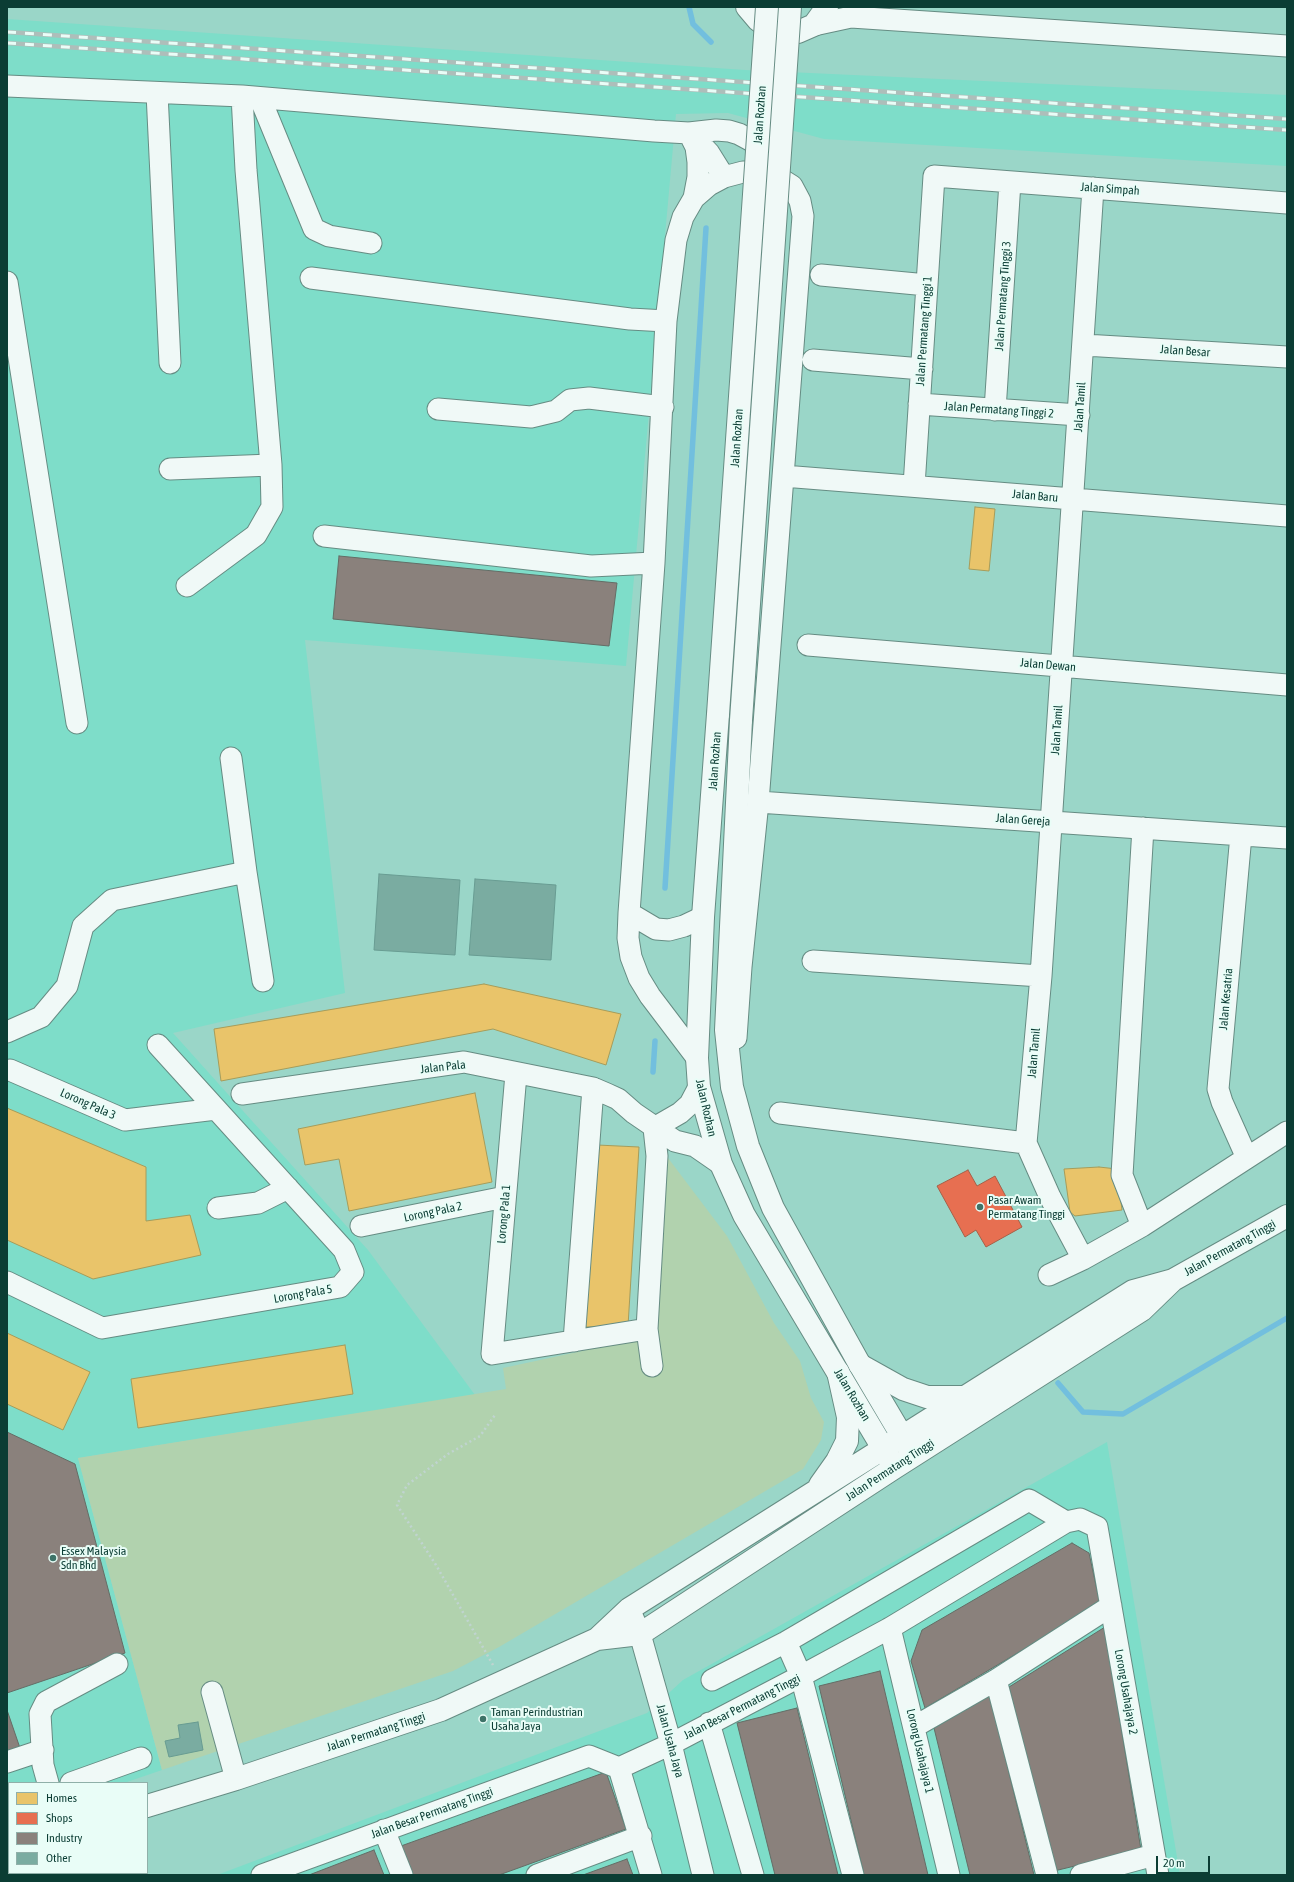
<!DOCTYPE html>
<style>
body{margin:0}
#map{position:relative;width:1294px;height:1882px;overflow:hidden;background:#9ad6c8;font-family:"Asap Condensed",sans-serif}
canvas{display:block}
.frame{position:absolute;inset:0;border:8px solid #0b3d34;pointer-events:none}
.legend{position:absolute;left:8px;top:1782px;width:140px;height:92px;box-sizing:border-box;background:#e9fdf7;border:1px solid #90b0a9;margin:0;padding:5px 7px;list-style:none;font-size:12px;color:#0b3d34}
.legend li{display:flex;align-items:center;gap:8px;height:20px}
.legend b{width:20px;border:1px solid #90b0a9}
.scale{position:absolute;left:1156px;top:1856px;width:54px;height:18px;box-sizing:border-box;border:2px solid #0b3d34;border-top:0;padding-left:5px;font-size:12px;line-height:14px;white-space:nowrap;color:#0b3d34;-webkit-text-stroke:3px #e9fdf7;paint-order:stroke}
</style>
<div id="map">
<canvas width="1294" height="1882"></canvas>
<div class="frame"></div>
<ul class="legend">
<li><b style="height:11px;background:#e9c46a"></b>Homes</li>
<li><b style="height:11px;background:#e76f51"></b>Shops</li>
<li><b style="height:11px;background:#8a817c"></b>Industry</li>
<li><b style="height:11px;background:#7aaca1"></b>Other</li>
</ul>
<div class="scale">20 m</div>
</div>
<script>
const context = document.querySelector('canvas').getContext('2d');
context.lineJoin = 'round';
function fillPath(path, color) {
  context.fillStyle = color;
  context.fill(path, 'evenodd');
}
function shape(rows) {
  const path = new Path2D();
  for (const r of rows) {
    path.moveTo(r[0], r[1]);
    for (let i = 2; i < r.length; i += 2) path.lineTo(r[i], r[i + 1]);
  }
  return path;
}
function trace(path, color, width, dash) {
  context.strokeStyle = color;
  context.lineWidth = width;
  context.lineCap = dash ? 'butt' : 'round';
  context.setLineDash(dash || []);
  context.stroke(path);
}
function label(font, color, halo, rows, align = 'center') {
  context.font = font + ' "Asap Condensed",sans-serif';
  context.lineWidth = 4;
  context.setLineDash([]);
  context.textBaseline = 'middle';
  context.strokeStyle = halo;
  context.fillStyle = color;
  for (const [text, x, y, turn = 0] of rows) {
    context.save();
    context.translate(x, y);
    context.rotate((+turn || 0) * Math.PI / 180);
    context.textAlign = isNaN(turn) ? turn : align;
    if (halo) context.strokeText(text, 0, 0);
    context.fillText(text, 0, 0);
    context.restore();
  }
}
const built = shape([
 [7,19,745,70,1287,95,1287,166,824,139,728,113,676,114,626,666,305,640,345,993,173,1033,368,1250,475,1395,78,1458,162,1770,124,1783,9,1783,9,1821,7,1822],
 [1107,1442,1180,1875,217,1875,647,1713,683,1680]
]);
const green = shape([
 [668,1158,727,1236,774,1323,800,1361,811,1398,824,1422,821,1440,803,1469,499,1647,453,1671,162,1770,78,1458,506,1389,503,1368,656,1335]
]);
const homes = shape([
 [975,507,995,509,989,571,969,569,975,507],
 [484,984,621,1014,606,1065,493,1029,221,1081,214,1029,484,984],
 [475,1093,492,1182,349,1211,339,1159,305,1165,298,1129,475,1093],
 [7,1108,146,1167,146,1221,190,1215,201,1255,93,1279,7,1240,7,1108],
 [597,1145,639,1147,628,1326,584,1327,597,1145],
 [1099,1167,1117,1169,1122,1210,1075,1216,1070,1212,1064,1169,1099,1167],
 [7,1333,90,1372,63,1430,7,1404,7,1333],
 [345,1345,353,1394,138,1428,131,1379,345,1345]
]);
const shops = shape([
 [968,1170,977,1186,995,1176,1022,1227,986,1247,976,1230,965,1237,937,1186,968,1170]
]);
const industry = shape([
 [339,556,617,583,609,646,333,619,339,556],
 [7,1432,75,1464,125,1653,7,1693,7,1432],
 [1072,1543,1089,1553,1100,1604,925,1708,911,1661,922,1630,1072,1543],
 [1105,1627,1141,1850,1054,1871,1009,1687,1105,1627],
 [880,1671,928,1875,864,1875,819,1686,880,1671],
 [990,1695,1034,1875,970,1875,934,1728,990,1695],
 [797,1708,838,1875,775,1875,737,1723,797,1708],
 [7,1710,21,1751,7,1756,7,1710],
 [606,1772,626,1829,499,1875,411,1875,401,1846,606,1772],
 [374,1850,384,1875,309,1875,374,1850],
 [627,1859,633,1875,583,1875,627,1859]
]);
const stream = shape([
 [689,7,693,24,711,42],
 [665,888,706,228],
 [653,1072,655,1041],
 [1058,1383,1083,1412,1123,1414,1287,1318]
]);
const building = shape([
 [379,874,460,880,455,955,374,950,379,874],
 [475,879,556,885,551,960,469,955,475,879],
 [198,1722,203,1750,169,1757,165,1741,180,1738,178,1725,198,1722]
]);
const path = shape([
 [493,1665,436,1565,397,1505,407,1485,448,1454,480,1436,495,1415]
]);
const minor = shape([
 [814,25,851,17,1287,46],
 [7,86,242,96,654,131,689,133,716,130,729,131,739,134,752,141,766,160],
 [157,93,170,363],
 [260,98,314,229,329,236,371,243],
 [689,133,696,147,698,162,698,177,694,198,683,217,676,240,666,321,654,563,629,913,628,938,631,957,639,978,650,996,697,1058],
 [694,137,709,153,724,177],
 [694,198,709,185,724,177,743,172,757,172,776,176,792,186,800,201,803,216,758,802,741,967,736,1038],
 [821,275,927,285],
 [311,278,630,319,666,321],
 [7,282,77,723],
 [1084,345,1287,357],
 [813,360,922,369],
 [919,404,1079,415],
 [438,409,531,417,556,411,570,400,589,398,663,407],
 [995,410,1010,182],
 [170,469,271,465],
 [783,476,1287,516],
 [914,486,934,176,1287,203],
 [324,536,591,566,654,563],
 [187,586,256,535,272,507,271,465,246,170,242,96],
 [808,645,1287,685],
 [758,802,1287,838],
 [1241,835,1218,1089,1222,1102,1247,1158],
 [246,872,263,981],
 [629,913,656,929,669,930,684,926,703,917],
 [813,961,1041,976],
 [7,1032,41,1017,67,986,83,926,112,900,246,872,231,758],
 [10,1070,125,1120,216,1109],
 [516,1074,492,1354,647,1329],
 [242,1094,464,1062,593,1088,607,1094,618,1099,634,1113,675,1141,695,1146,721,1164],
 [780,1113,1026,1143],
 [654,1128,680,1113,690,1104,699,1087],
 [218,1208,258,1203,288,1188],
 [361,1226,505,1197],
 [1142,1226,1122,1175,1143,828],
 [1083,1259,1050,1197,1026,1143,1041,976,1093,188],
 [1049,1275,1083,1259,1142,1226,1287,1132],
 [7,1282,102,1328,340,1287,353,1272,344,1250,158,1045],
 [574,1341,593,1088],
 [652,1366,647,1329,657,1156,654,1128],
 [629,1609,640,1634,671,1744,703,1875],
 [890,1628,949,1875],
 [786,1642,801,1676,853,1875],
 [712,1680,786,1642,1029,1500,1066,1522],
 [996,1680,1047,1875],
 [212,1692,236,1779],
 [709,1723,753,1875],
 [914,1727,996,1680,1111,1606],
 [7,1762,43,1750],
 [619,1768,651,1875],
 [48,1783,43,1765,40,1714,46,1702,117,1664],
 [71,1783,141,1758],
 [7,1805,9,1804],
 [384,1830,402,1875],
 [98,1873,100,1875],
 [262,1875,589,1756,619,1768,671,1744,801,1676,890,1628,1066,1522,1080,1519,1097,1527,1158,1875],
 [537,1875,641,1836],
 [1081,1875,1154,1855]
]);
const major = shape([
 [747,7,758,20,770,29,798,32,814,25,827,7],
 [718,714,703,917,697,1058,699,1087,721,1164,744,1215,893,1465],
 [741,720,726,1030,732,1087,748,1146,773,1208,860,1365,912,1453]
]);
const highway = shape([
 [860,1365,903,1389,927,1397,965,1397],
 [820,1485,837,1461,847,1441,848,1417,838,1372],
 [597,1639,629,1609,1133,1291,1173,1280,1287,1216],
 [147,1806,236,1779,441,1710,597,1639,640,1634,894,1468,1142,1310,1173,1280],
 [7,1850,9,1849]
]);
const rail = shape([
 [7,32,1287,119],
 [7,43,1287,130]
]);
const majorBridge = shape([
 [718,714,767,7],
 [741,720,790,7]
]);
const markers = [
 [980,1207,4,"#3d7368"],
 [53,1558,4,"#3d7368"],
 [483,1719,4,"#3d7368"]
];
const streetNames = [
 ["Jalan Rozhan",760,115,-86],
 ["Jalan Simpah",1110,189,4],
 ["Jalan Permatang Tinggi 3",1003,296,-86],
 ["Jalan Permatang Tinggi 1",924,331,-86],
 ["Jalan Besar",1185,351,4],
 ["Jalan Tamil",1080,407,-86],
 ["Jalan Permatang Tinggi 2",999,410,4],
 ["Jalan Rozhan",737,438,-86],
 ["Jalan Baru",1035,496,5],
 ["Jalan Dewan",1048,665,5],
 ["Jalan Tamil",1057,730,-86],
 ["Jalan Rozhan",715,761,-86],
 ["Jalan Gereja",1023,820,4],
 ["Jalan Kesatria",1226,999,-85],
 ["Jalan Tamil",1034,1053,-85],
 ["Jalan Pala",443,1067,-6],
 ["Lorong Pala 3",88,1104,24],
 ["Jalan Rozhan",706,1108,77],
 ["Lorong Pala 2",433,1212,-12],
 ["Lorong Pala 1",504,1214,-85],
 ["Jalan Permatang Tinggi",1230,1248,-29],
 ["Lorong Pala 5",303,1294,-10],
 ["Jalan Rozhan",852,1395,59],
 ["Jalan Permatang Tinggi",890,1470,-33],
 ["Lorong Usahajaya 2",1126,1692,80],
 ["Jalan Besar Permatang Tinggi",742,1707,-27],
 ["Jalan Permatang Tinggi",376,1732,-18],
 ["Jalan Usaha Jaya",670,1741,75],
 ["Lorong Usahajaya 1",920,1751,77],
 ["Jalan Besar Permatang Tinggi",432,1813,-20]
];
const poiNames = [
 ["Pasar Awam",988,1200],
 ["Permatang Tinggi",988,1214],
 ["Essex Malaysia",61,1551],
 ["Sdn Bhd",61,1565],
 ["Taman Perindustrian",491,1712],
 ["Usaha Jaya",491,1726]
];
fillPath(built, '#7eddc9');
fillPath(green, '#b1d2ae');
fillPath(homes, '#e9c46a');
trace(homes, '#a69c5a', 1);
fillPath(shops, '#e76f51');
trace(shops, '#a56048', 1);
fillPath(industry, '#8a817c');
trace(industry, '#646d66', 1);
trace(stream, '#72bfde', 5.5);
fillPath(building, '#7aaca1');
trace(building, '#689c92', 1);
trace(minor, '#668c83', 23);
trace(major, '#668c83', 24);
trace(highway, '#668c83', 24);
trace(path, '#c0d4d0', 2.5, [2, 3]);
trace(minor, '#f0f9f7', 21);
trace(major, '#f0f9f7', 22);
trace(highway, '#f0f9f7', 22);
trace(rail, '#aebeba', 4.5);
trace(rail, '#e9fdf7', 3, [9]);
trace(majorBridge, '#668c83', 24, []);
trace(majorBridge, '#f0f9f7', 22);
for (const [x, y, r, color] of markers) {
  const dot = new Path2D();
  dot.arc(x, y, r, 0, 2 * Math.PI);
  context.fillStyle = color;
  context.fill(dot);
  trace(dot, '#e9fdf7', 1.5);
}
label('12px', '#0b3d34', '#e9fdf7', streetNames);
label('12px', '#0b3d34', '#e9fdf7', poiNames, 'left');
</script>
